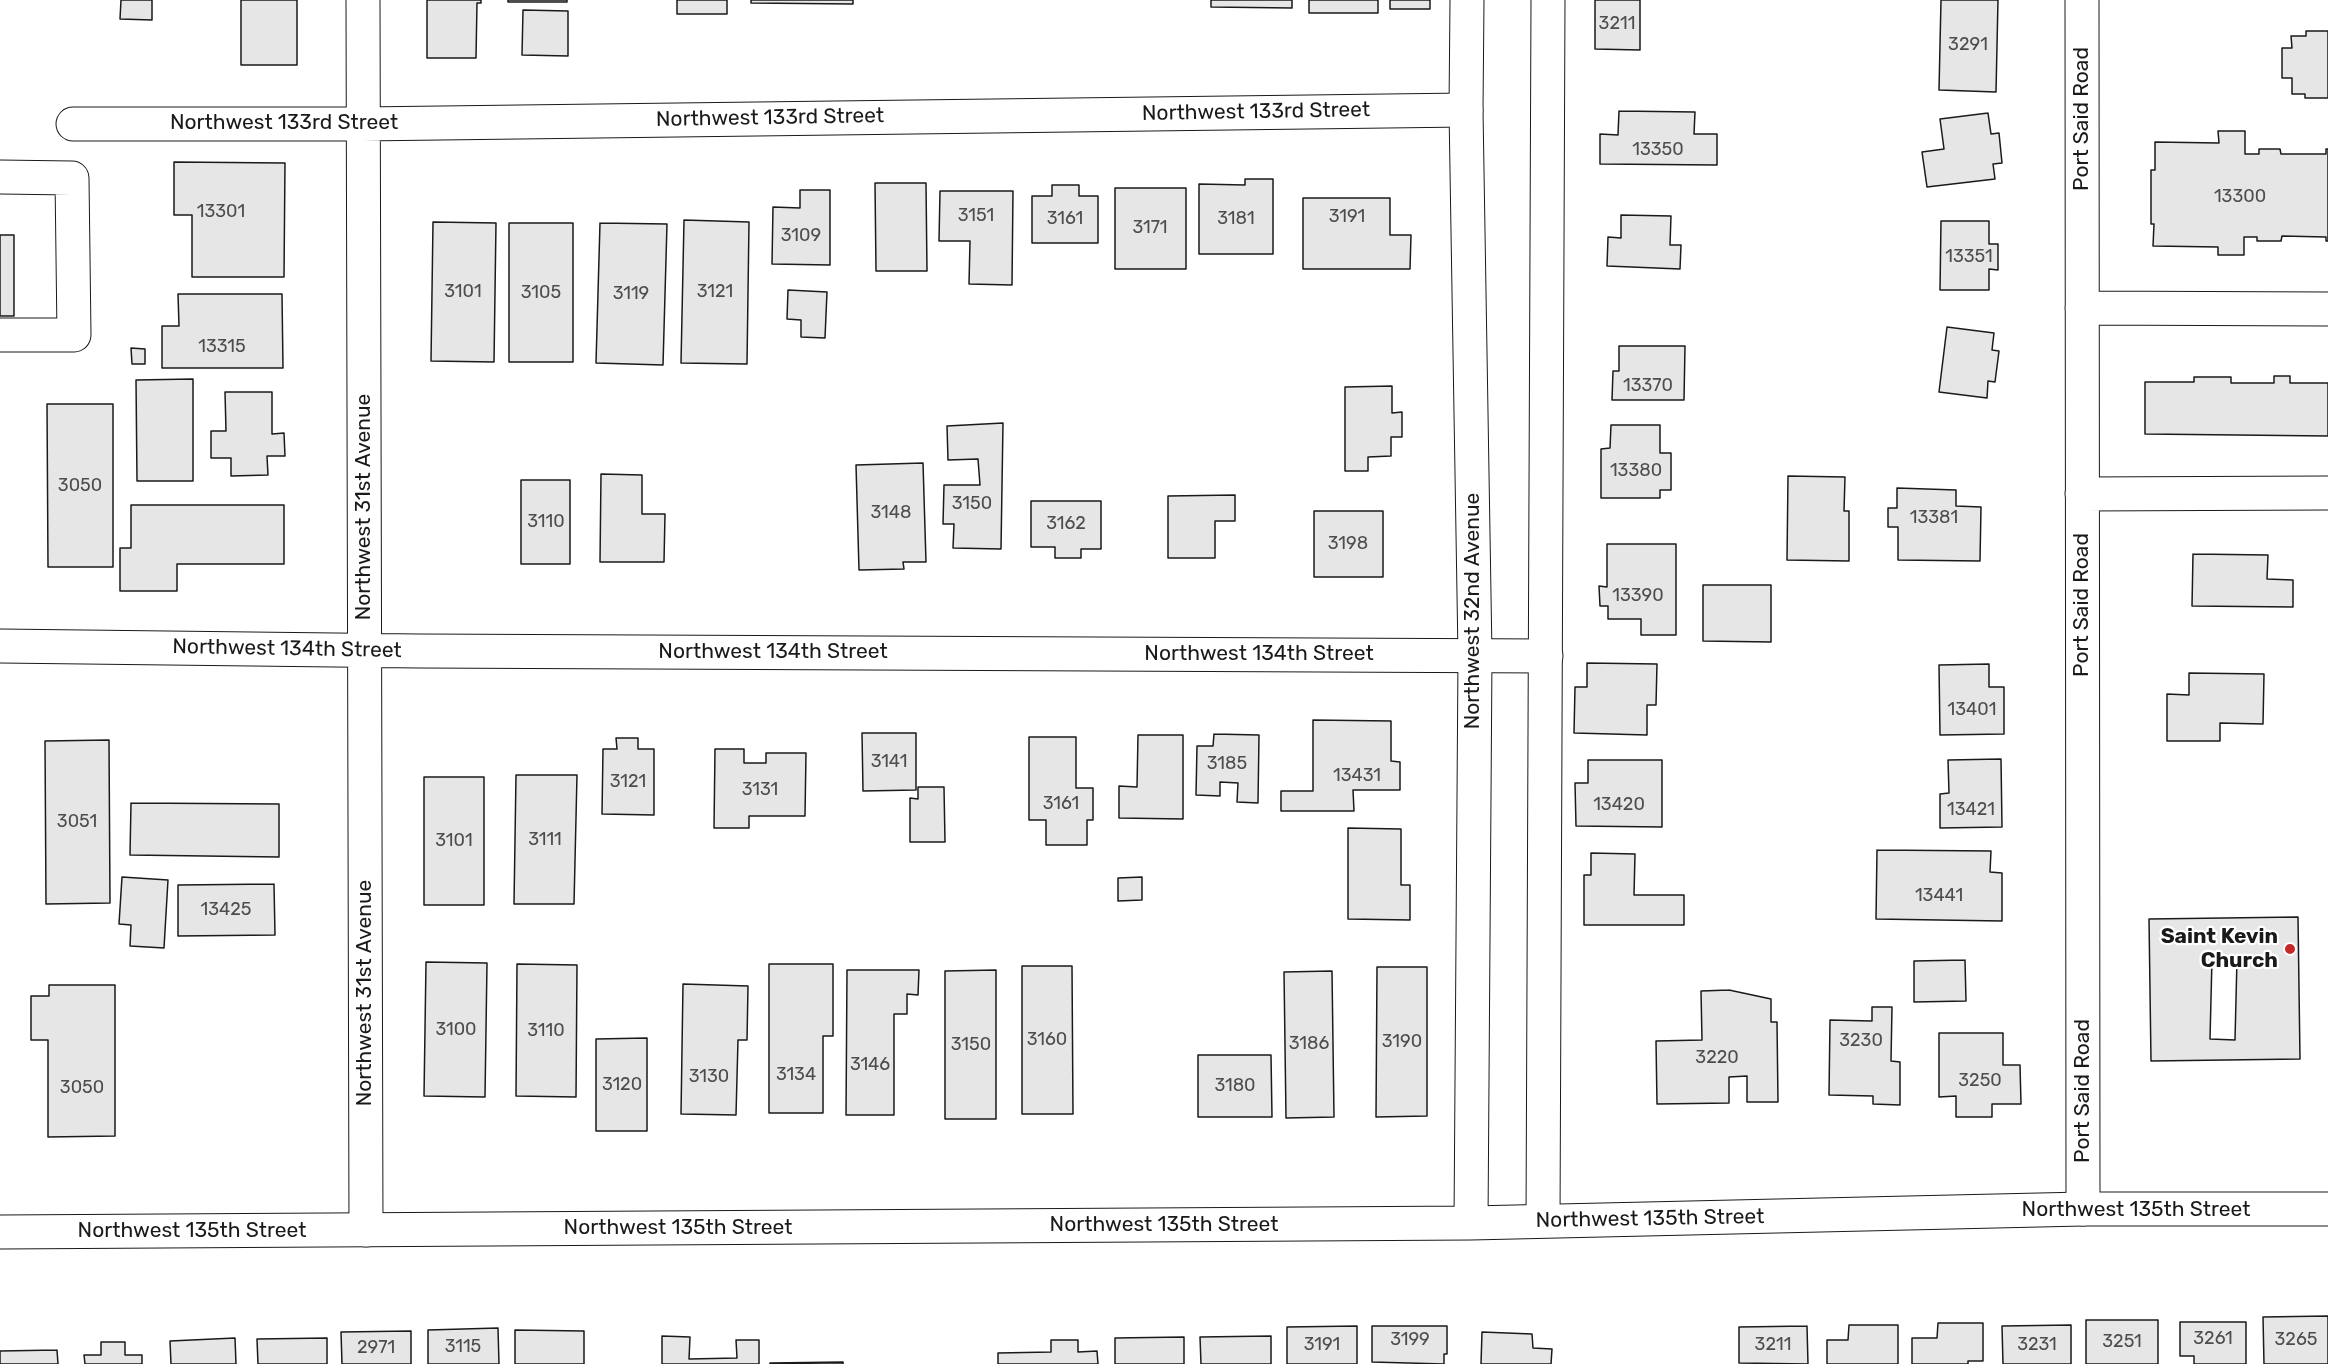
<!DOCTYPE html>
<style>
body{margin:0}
canvas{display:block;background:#fff}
</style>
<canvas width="2328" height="1364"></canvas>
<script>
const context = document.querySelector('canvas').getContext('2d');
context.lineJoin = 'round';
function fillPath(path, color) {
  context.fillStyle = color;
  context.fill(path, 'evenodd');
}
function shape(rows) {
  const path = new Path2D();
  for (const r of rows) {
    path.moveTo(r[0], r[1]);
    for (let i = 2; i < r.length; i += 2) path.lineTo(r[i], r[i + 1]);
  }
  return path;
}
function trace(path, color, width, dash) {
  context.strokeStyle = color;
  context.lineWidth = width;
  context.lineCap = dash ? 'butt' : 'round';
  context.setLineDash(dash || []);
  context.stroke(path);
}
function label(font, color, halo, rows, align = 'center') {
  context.font = font + ' Rubik,sans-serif';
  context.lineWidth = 4.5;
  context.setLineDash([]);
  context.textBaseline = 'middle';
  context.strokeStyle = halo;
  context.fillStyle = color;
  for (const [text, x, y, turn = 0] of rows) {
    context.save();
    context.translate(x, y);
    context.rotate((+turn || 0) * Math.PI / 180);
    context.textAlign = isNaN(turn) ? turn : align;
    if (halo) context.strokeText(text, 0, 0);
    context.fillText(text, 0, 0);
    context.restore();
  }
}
const building = shape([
 [121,0,152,0,152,20,120,19,121,0],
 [241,0,297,0,297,65,241,65,241,0],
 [427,0,481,0,481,3,477,3,476,58,427,58,427,0],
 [508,0,567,0,567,2,508,2,508,0],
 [677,0,727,0,727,14,677,14,677,0],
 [751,0,853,0,853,4,751,3,751,0],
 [1211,0,1292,0,1292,8,1211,7,1211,0],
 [1309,0,1378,0,1378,13,1309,13,1309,0],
 [1390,0,1430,0,1430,9,1390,9,1390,0],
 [1595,0,1640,0,1640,50,1595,49,1595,0],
 [1941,0,1998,0,1996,92,1939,90,1941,0],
 [523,10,568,11,568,56,522,55,523,10],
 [2306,31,2328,31,2328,98,2305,98,2305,94,2292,94,2292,78,2282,78,2282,48,2292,48,2291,36,2306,36,2306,31],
 [1619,111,1695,112,1694,134,1717,134,1717,165,1600,164,1600,134,1618,135,1619,111],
 [1988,113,1991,134,1999,133,2002,163,1993,164,1995,179,1927,187,1922,152,1944,149,1940,119,1988,113],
 [2218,131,2245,131,2245,154,2259,154,2259,149,2280,149,2281,154,2326,154,2326,149,2328,149,2328,241,2326,241,2326,237,2282,236,2281,241,2257,241,2257,237,2244,237,2244,255,2218,255,2218,247,2153,246,2154,224,2151,224,2151,170,2155,170,2155,142,2219,143,2218,131],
 [174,162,285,163,284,277,192,277,192,215,174,215,174,162],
 [1245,179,1273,179,1273,254,1199,254,1199,184,1245,185,1245,179],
 [875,183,926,183,927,271,876,271,875,183],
 [1052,185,1079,185,1079,196,1098,196,1098,243,1032,243,1032,196,1052,196,1052,185],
 [1115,188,1186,188,1186,269,1115,269,1115,188],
 [800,190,830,190,830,265,772,264,773,207,800,208,800,190],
 [940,191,1013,191,1012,285,969,284,970,241,939,241,940,191],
 [1303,198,1390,198,1390,235,1411,235,1410,269,1303,269,1303,198],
 [1621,215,1671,216,1670,245,1681,245,1680,269,1607,266,1608,237,1621,238,1621,215],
 [684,220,749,222,747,364,681,363,684,220],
 [1941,221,1989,221,1989,244,1998,244,1998,270,1989,269,1989,290,1940,290,1941,221],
 [433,222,496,223,494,362,431,361,433,222],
 [509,223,573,223,573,362,509,362,509,223],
 [600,223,667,224,663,365,596,363,600,223],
 [0,235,14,235,14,316,0,316,0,235],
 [788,290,827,292,825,338,801,337,801,320,787,319,788,290],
 [178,294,282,294,283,368,162,368,162,326,179,326,178,294],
 [1947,327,1994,333,1992,350,1999,351,1995,382,1988,381,1987,398,1939,392,1947,327],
 [1619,346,1685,346,1684,400,1612,400,1613,371,1619,371,1619,346],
 [131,348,145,349,145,364,132,364,131,348],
 [2274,376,2290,376,2290,383,2328,383,2328,436,2145,434,2145,382,2194,382,2194,377,2231,377,2231,383,2274,383,2274,376],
 [193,379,193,481,137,481,136,380,193,379],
 [1392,386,1392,413,1402,412,1402,437,1391,437,1391,456,1368,457,1368,471,1345,471,1345,387,1392,386],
 [225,392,272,392,272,434,284,433,285,456,267,456,268,475,231,476,231,458,211,458,211,431,226,431,225,392],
 [47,404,113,404,113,567,48,567,47,404],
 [1003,423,1001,549,953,548,954,524,943,524,944,485,980,485,978,459,948,460,947,426,1003,423],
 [1611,425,1660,425,1660,453,1671,453,1671,490,1660,490,1660,498,1601,498,1601,449,1610,448,1611,425],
 [923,463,926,562,903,562,904,569,859,570,856,465,923,463],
 [601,474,642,475,642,514,665,514,664,562,600,562,601,474],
 [1788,476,1845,477,1844,511,1849,511,1849,561,1787,560,1788,476],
 [521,480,570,480,570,564,521,564,521,480],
 [1897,488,1956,490,1956,506,1981,507,1980,561,1898,560,1898,527,1888,527,1888,508,1897,508,1897,488],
 [1235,495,1235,521,1215,521,1215,558,1168,558,1168,496,1235,495],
 [1031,501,1101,501,1101,549,1081,549,1081,558,1055,558,1055,547,1031,547,1031,501],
 [131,505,284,505,284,564,177,564,177,591,120,591,120,548,131,548,131,505],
 [1314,511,1383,511,1383,577,1314,577,1314,511],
 [1607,544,1676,544,1676,635,1641,635,1641,619,1608,619,1608,606,1600,606,1599,586,1607,587,1607,544],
 [2193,554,2268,555,2267,579,2293,580,2293,607,2192,606,2193,554],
 [1703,585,1771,585,1771,642,1703,641,1703,585],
 [1587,663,1657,664,1656,705,1647,705,1647,735,1574,733,1575,687,1587,687,1587,663],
 [1989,664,1989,687,2004,687,2004,734,1940,735,1939,665,1989,664],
 [2189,673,2264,674,2263,724,2220,723,2220,741,2167,741,2167,694,2189,695,2189,673],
 [1313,720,1391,721,1391,761,1400,762,1400,790,1353,790,1354,811,1281,811,1281,791,1313,791,1313,720],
 [862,733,916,733,916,790,863,791,862,733],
 [1214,734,1259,735,1258,803,1237,802,1238,783,1220,782,1220,796,1196,795,1197,746,1213,746,1214,734],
 [1138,735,1183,735,1183,819,1119,818,1119,786,1137,787,1138,735],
 [1029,737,1076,737,1076,788,1093,788,1093,820,1087,820,1087,845,1046,845,1046,820,1029,820,1029,737],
 [616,738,638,738,638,749,654,749,654,815,602,814,603,749,617,749,616,738],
 [109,740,110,903,46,904,45,741,109,740],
 [715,749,744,749,744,763,766,763,766,753,806,753,805,816,749,816,749,828,714,828,715,749],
 [2001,759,2002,827,1940,828,1940,794,1949,793,1948,760,2001,759],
 [1588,760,1662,760,1662,827,1576,826,1575,783,1588,783,1588,760],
 [516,775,577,775,574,904,514,904,516,775],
 [424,777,484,777,484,905,424,905,424,777],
 [918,787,944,787,945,842,910,842,910,798,918,799,918,787],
 [131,803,279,804,279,857,130,855,131,803],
 [1348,828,1401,829,1401,885,1410,885,1410,920,1348,919,1348,828],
 [1877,850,1991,851,1990,872,2002,873,2002,921,1876,919,1877,850],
 [1591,853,1635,854,1634,895,1684,895,1684,925,1584,925,1584,875,1591,875,1591,853],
 [122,877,168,880,164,948,130,946,131,925,119,924,122,877],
 [1142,877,1142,900,1118,901,1118,878,1142,877],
 [274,884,275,935,178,936,178,885,274,884],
 [2298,917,2300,1059,2151,1061,2149,919,2298,917],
 [2212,959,2237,959,2235,1040,2210,1039,2212,959],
 [1965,960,1966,1001,1914,1002,1914,961,1965,960],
 [426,962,487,963,485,1097,424,1096,426,962],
 [517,964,577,965,576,1097,516,1096,517,964],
 [769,964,833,964,833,1036,823,1036,823,1113,769,1113,769,964],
 [1022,966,1072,966,1073,1114,1022,1114,1022,966],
 [1377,967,1427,967,1427,1116,1376,1117,1377,967],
 [847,970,919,970,918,995,907,994,907,1014,894,1014,894,1115,846,1115,847,970],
 [996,970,996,1119,945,1119,945,971,996,970],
 [1332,971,1334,1117,1286,1118,1284,972,1332,971],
 [683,984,748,986,747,1040,738,1040,736,1115,681,1114,683,984],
 [49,985,115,985,115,1136,48,1137,48,1040,31,1040,31,996,49,996,49,985],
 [1729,990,1771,999,1771,1022,1777,1022,1778,1102,1747,1102,1747,1076,1729,1077,1729,1103,1657,1104,1656,1041,1702,1040,1701,991,1729,990],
 [1872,1007,1892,1007,1891,1061,1900,1062,1900,1105,1873,1104,1873,1096,1829,1095,1830,1020,1872,1021,1872,1007],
 [1939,1033,2003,1033,2003,1065,2020,1065,2021,1104,1992,1104,1992,1117,1956,1117,1956,1096,1939,1097,1939,1033],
 [647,1038,647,1131,596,1131,596,1039,647,1038],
 [1198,1055,1271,1055,1272,1117,1198,1117,1198,1055],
 [2328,1316,2328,1364,2264,1364,2263,1317,2328,1316],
 [2086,1320,2158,1320,2158,1364,2086,1364,2086,1320],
 [2180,1322,2246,1322,2246,1364,2194,1364,2194,1356,2180,1356,2180,1322],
 [1938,1323,1983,1323,1983,1361,1968,1361,1968,1364,1912,1364,1912,1338,1937,1338,1938,1323],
 [1849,1325,1898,1325,1898,1364,1827,1364,1827,1340,1848,1340,1849,1325],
 [2071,1325,2071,1364,2003,1364,2002,1326,2071,1325],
 [1357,1326,1357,1364,1287,1364,1287,1327,1357,1326],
 [1372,1326,1447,1326,1447,1354,1444,1354,1444,1364,1372,1362,1372,1326],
 [1807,1326,1808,1364,1739,1363,1739,1327,1807,1326],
 [498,1328,499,1364,428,1364,428,1330,498,1328],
 [515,1330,584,1331,584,1364,515,1364,515,1330],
 [411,1331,411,1364,342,1364,341,1332,411,1331],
 [1482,1332,1532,1334,1533,1348,1552,1349,1551,1364,1481,1364,1482,1332],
 [662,1336,690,1337,689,1359,737,1358,736,1340,759,1340,759,1364,662,1364,662,1336],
 [1271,1336,1271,1364,1201,1364,1200,1337,1271,1336],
 [1184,1337,1184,1364,1115,1364,1115,1338,1184,1337],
 [235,1338,236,1364,171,1364,170,1341,235,1338],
 [327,1338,327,1364,258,1364,257,1339,327,1338],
 [1051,1340,1078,1340,1078,1352,1097,1351,1098,1364,998,1364,998,1353,1051,1352,1051,1340],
 [101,1342,125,1342,125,1355,142,1355,142,1364,85,1364,84,1355,101,1355,101,1342],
 [57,1350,58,1364,0,1364,0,1351,57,1350],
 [843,1362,843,1364,770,1364,770,1363,843,1362]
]);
const minor = shape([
 [363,0,366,1230],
 [2082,0,2083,1209],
 [73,124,362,124,1466,110],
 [0,177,72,178,74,335,0,335],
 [2082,308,2328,309],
 [2082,494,2328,493],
 [0,646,419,651,1546,656]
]);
const major = shape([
 [1467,0,1466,110,1475,655,1471,1223],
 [1543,1221,1548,0],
 [0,1232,1471,1223,2083,1209,2328,1209]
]);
const markers = [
 [2290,949,6,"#c62828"]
];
const numberNames = [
 ["3211",1617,24],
 ["3291",1968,45],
 ["13350",1658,150],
 ["13300",2240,197],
 ["13301",221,212],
 ["3151",976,216],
 ["3191",1347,217],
 ["3161",1065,219],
 ["3181",1236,219],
 ["3171",1150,228],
 ["3109",801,236],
 ["13351",1969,257],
 ["3101",463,292],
 ["3121",715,292],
 ["3105",541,293],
 ["3119",631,294],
 ["13315",222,347],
 ["13370",1648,386],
 ["13380",1636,471],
 ["3050",80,486],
 ["3150",972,504],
 ["3148",891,513],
 ["13381",1934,518],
 ["3110",546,522],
 ["3162",1066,524],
 ["3198",1348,544],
 ["13390",1638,596],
 ["13401",1972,710],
 ["3141",889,762],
 ["3185",1227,764],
 ["13431",1357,776],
 ["3121",628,782],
 ["3131",760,790],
 ["3161",1061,804],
 ["13420",1619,805],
 ["13421",1971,810],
 ["3051",77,822],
 ["3111",545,840],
 ["3101",454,841],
 ["13441",1939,896],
 ["13425",226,910],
 ["3100",456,1030],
 ["3110",546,1031],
 ["3160",1047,1040],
 ["3230",1861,1041],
 ["3190",1402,1042],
 ["3186",1309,1044],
 ["3150",971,1045],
 ["3220",1717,1058],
 ["3146",870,1065],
 ["3134",796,1075],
 ["3130",709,1077],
 ["3250",1980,1081],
 ["3120",622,1085],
 ["3180",1235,1086],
 ["3050",82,1088],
 ["3261",2213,1339],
 ["3199",1410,1340],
 ["3265",2296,1340],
 ["3251",2122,1342],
 ["3191",1322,1345],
 ["3211",1773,1345],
 ["3231",2037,1345],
 ["3115",463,1347],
 ["2971",376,1348]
];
const streetNames = [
 ["Northwest 133rd Street",1256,112,-1],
 ["Northwest 133rd Street",770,118,-1],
 ["Port Said Road",2082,119,-90],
 ["Northwest 133rd Street",284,123],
 ["Northwest 31st Avenue",364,507,-90],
 ["Port Said Road",2082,605,-90],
 ["Northwest 32nd Avenue",1473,611,-90],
 ["Northwest 134th Street",287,649,1],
 ["Northwest 134th Street",773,652],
 ["Northwest 134th Street",1259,654],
 ["Northwest 31st Avenue",365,993,-90],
 ["Port Said Road",2083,1091,-90],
 ["Northwest 135th Street",2136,1210],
 ["Northwest 135th Street",1650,1219,-1],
 ["Northwest 135th Street",1164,1225],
 ["Northwest 135th Street",678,1228],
 ["Northwest 135th Street",192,1231]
];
const poiNames = [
 ["Saint Kevin",2278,937],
 ["Church",2278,961]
];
fillPath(building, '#e6e6e6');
trace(building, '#1a1a1a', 1.5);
trace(minor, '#1a1a1a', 35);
trace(major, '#1a1a1a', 35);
trace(minor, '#fff', 33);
trace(major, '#fff', 33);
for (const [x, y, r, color] of markers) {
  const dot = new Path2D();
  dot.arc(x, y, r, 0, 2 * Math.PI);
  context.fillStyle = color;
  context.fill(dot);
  trace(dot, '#fff', 2);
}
label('18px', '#4d4d4d', null, numberNames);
label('21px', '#1a1a1a', '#fff', streetNames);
label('bold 21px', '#1a1a1a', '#fff', poiNames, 'right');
</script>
